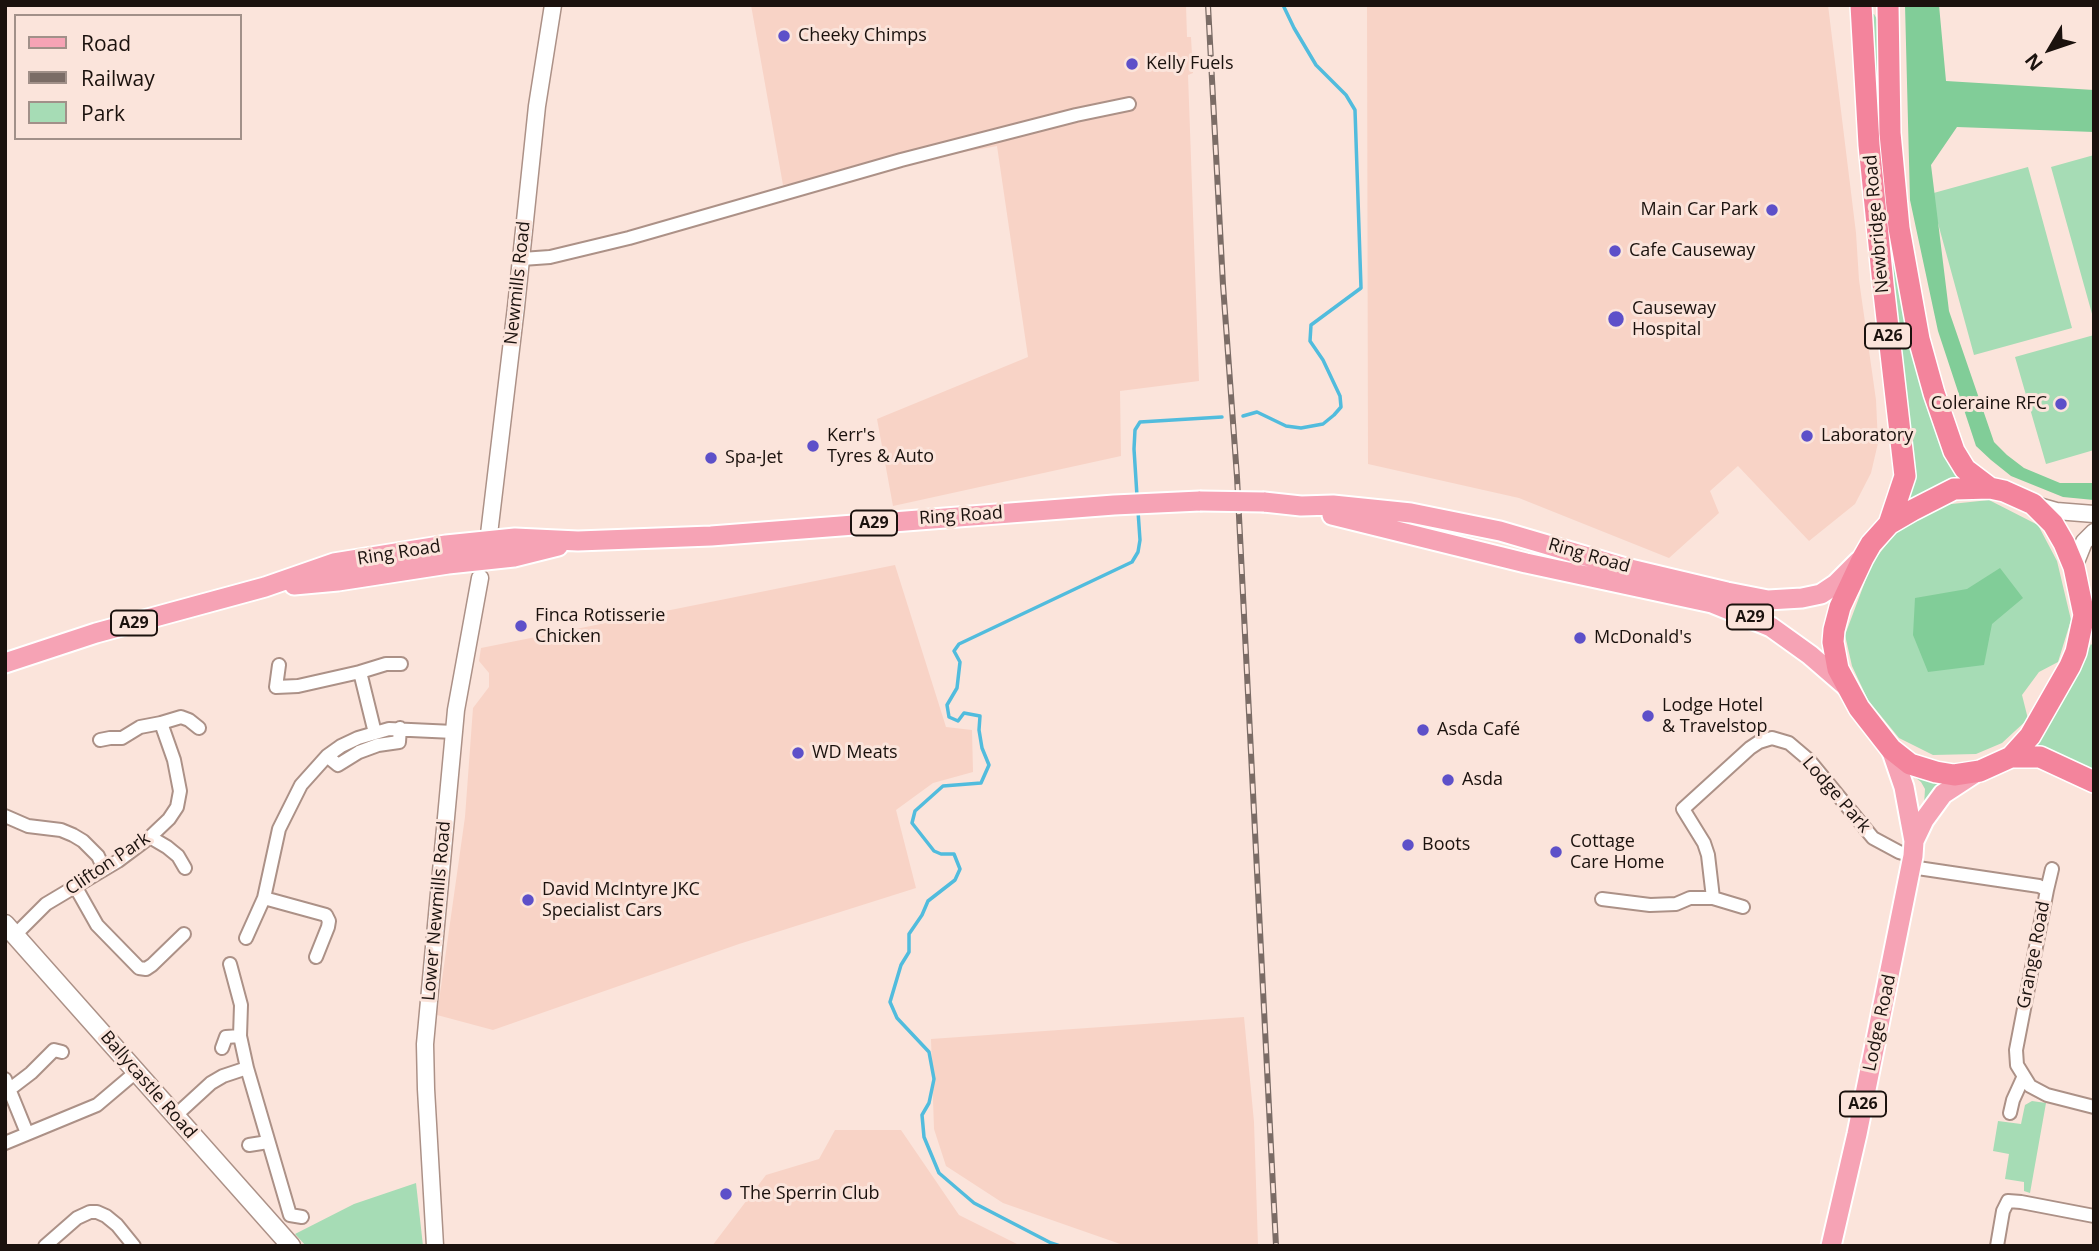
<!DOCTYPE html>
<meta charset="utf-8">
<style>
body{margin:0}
#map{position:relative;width:2099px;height:1251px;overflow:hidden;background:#fbe4db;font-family:"Open Sans",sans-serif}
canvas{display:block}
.frame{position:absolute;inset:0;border:7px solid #1b120e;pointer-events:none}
.legend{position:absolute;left:14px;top:14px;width:228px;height:126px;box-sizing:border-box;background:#fbe4db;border:2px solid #a19089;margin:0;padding:9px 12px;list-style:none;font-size:21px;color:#1b120e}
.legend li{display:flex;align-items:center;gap:14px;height:35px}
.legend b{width:35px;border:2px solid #a19089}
.north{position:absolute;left:2015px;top:14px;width:70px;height:70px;-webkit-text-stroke:5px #fbe4db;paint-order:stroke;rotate:231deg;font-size:19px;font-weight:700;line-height:28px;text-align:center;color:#1b120e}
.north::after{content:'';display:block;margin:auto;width:24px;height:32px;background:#1b120e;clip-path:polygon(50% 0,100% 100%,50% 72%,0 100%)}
</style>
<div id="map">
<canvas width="2099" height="1251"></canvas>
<div class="frame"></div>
<ul class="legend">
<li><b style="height:9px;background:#f6a3b5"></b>Road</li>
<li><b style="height:9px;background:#7b6c66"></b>Railway</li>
<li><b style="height:19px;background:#a6dcb5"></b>Park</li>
</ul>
<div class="north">N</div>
</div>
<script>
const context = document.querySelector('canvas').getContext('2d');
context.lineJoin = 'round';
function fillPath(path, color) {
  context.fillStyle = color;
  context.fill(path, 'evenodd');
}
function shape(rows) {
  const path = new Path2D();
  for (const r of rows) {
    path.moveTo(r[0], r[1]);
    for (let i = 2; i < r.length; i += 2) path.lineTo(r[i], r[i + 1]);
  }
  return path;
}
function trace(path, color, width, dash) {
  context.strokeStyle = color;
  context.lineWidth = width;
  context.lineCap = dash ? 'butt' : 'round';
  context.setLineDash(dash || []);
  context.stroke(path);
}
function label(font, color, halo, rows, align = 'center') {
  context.font = font + ' "Open Sans",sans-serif';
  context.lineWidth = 6;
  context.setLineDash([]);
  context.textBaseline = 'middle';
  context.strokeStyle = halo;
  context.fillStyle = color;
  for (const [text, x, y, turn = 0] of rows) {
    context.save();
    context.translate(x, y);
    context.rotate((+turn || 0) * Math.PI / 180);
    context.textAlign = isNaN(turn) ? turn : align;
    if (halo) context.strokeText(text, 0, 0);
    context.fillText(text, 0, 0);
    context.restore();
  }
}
const built = shape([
 [751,5,1186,5,1187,37,1191,37,1193,73,1188,75,1199,381,1120,391,1121,456,893,506,877,419,1028,357,997,146,783,185],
 [1367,5,1828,5,1856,233,1859,280,1876,400,1878,443,1871,473,1855,504,1809,541,1738,466,1710,491,1719,513,1669,558,1519,498,1368,464],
 [895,565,946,727,972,730,973,772,933,783,896,810,916,888,739,944,493,1030,437,1015,465,817,473,708,489,687,489,673,479,661,481,648],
 [1244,1017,1254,1122,1258,1246,1126,1246,1003,1203,946,1166,934,1129,931,1039],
 [835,1130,901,1130,959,1215,1021,1246,712,1246,766,1175,819,1159]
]);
const green = shape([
 [1867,14,1874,14,1878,21,1885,163,1962,480,1906,503,1910,498,1911,489],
 [2094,155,2094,321,2051,167],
 [2028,167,2072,328,1974,355,1930,194],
 [2094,335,2094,450,2046,464,2015,357],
 [1989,500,2038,525,2057,561,2071,620,2058,662,2039,672,2022,695,2028,719,2002,743,1976,754,1933,755,1899,738,1868,700,1852,666,1845,635,1872,563,1897,531,1942,505],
 [2091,644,2094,647,2094,770,2057,753,2035,748,2065,697],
 [1912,775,1940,784,1924,805,1925,789,1921,782],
 [2032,1101,2046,1103,2030,1193,2024,1191,2024,1182,2005,1179,2009,1154,1993,1151,1998,1121,2021,1124,2025,1105],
 [416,1183,423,1246,306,1246,295,1234,354,1204]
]);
const forest = shape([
 [1905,5,1939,5,1946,81,2094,90,2094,132,1957,127,1931,165,1949,311,1994,442,2007,455,2024,468,2060,483,2094,483,2094,500,2063,497,2011,476,1991,460,1976,446,1938,331,1910,200],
 [2000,568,2023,598,1992,624,1984,665,1928,672,1913,635,1915,598,1967,589]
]);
const stream = shape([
 [1243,416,1257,412,1286,426,1301,428,1323,424,1334,415,1341,407,1340,396,1323,360,1310,341,1311,325,1361,288,1355,110,1346,95,1316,65,1294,28,1283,5],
 [1137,496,1134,449,1135,430,1140,422,1222,417],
 [1060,1246,1051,1243,974,1203,939,1173,924,1137,922,1115,929,1103,934,1079,929,1052,897,1018,890,1002,901,965,909,952,909,934,922,915,928,901,955,880,960,869,954,854,941,854,934,851,912,823,915,811,943,786,981,783,989,765,982,748,979,730,980,716,964,713,958,721,949,717,947,705,957,688,960,662,954,651,959,644,1132,562,1138,552,1140,540,1138,511]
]);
const minor = shape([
 [522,259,550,257,629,238,901,160,1076,115,1129,104],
 [279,665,276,687,298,686,360,672,375,733],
 [360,672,386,664,401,664],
 [161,723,181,717,189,720,199,728],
 [327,756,338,765,359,752,378,745,399,742,400,728],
 [5,816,28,826,61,830,73,835,83,841,98,856,104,869],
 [150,837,167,847,178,856,185,868],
 [1911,867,2039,886,2047,890,2016,1050,2017,1065,2030,1086,2047,1095,2094,1107],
 [75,886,97,925,139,968,146,969,152,965,184,934],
 [2047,890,2052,869],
 [264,898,326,915,329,921,328,927,316,957],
 [1713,898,1708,855,1704,843,1683,809,1750,748,1759,742,1772,738,1789,743,1809,760,1873,838,1899,852,1913,856],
 [1602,899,1650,905,1676,904,1690,898,1713,898,1743,907],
 [15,935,46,904,118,861,150,837,169,819,177,807,180,791,174,760,161,723,140,727,122,738,110,738,100,740],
 [246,938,264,898,279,829,301,785,327,756,341,746,358,738,389,729,454,732],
 [230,964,241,1005,240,1036,247,1068],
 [222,1048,226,1037,240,1036],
 [5,1079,27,1133],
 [10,1089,31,1073,54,1050,62,1052],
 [2010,1113,2013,1100,2023,1078],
 [175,1116,211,1083,223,1076,247,1068,290,1215,302,1217],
 [5,1143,97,1105,136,1072],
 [249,1145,268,1142],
 [45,1246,77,1218,90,1212,97,1212,106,1216,117,1225,134,1246],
 [1997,1246,2003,1211,2008,1201,2021,1202,2094,1216]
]);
const tertiary = shape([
 [2035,505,2056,511,2094,514],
 [487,551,516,307,537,106,553,5],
 [2074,567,2084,542,2094,532],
 [435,1246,426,1089,425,1044,456,710,480,578]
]);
const secondary = shape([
 [5,924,291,1246]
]);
const primary = shape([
 [1264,502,1301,506,1333,505,1411,513,1500,531,1626,568,1727,592,1768,600,1802,598,1821,594,1836,584,1859,561],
 [1332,515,1526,563,1712,603,1771,627,1810,655,1847,687],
 [294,585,338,581,448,564,514,557,558,546],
 [5,663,96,633,265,587,334,563,446,545,515,538,578,541,711,536,1114,505,1200,501],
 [1914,841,1924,820,1943,794,1975,773],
 [1831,1246,1857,1134,1913,856,1914,841,1904,787,1891,749]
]);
const trunk = shape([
 [1861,5,1869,145,1883,284,1905,476,1889,524],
 [1888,5,1890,133,1899,228,1919,339,1934,393,1954,451,1965,469,1990,488],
 [1990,488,2004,491,2033,504,2053,524,2064,543,2074,567,2084,615,2076,652,2070,666,2030,736,2011,757,1980,771,1954,775,1936,772,1910,764,1891,749,1859,708,1838,669,1833,642,1834,630,1840,607,1863,558,1871,544,1889,524,1913,510,1954,489,1990,488],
 [2011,757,2040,757,2094,782]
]);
const rail = shape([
 [1208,5,1223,285,1237,477,1276,1246]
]);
const primaryBridge = shape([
 [1200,501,1264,502]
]);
const markers = [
 [784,36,7,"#5d50c9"],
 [1132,64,7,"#5d50c9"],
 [1772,210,7,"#5d50c9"],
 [1615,251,7,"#5d50c9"],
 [1616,319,9,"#5d50c9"],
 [2061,404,7,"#5d50c9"],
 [1807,436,7,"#5d50c9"],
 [813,446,7,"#5d50c9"],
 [711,458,7,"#5d50c9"],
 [521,626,7,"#5d50c9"],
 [1580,638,7,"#5d50c9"],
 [1648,716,7,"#5d50c9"],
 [1423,730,7,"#5d50c9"],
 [798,753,7,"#5d50c9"],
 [1448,780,7,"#5d50c9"],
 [1408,845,7,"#5d50c9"],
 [1556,852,7,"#5d50c9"],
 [528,900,7,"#5d50c9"],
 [726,1194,7,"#5d50c9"]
];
const shields = [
 [1888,336,46],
 [874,523,46],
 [1750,617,46],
 [134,623,46],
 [1863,1104,46]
];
const shieldNames = [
 ["A26",1888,336],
 ["A29",874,523],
 ["A29",1750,617],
 ["A29",134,623],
 ["A26",1863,1104]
];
const poiNames = [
 ["Cheeky Chimps",798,36],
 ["Kelly Fuels",1146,64],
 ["Main Car Park",1758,210,"right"],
 ["Cafe Causeway",1629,251],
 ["Causeway",1632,309],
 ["Hospital",1632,330],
 ["Coleraine RFC",2047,404,"right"],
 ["Kerr's",827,436],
 ["Tyres & Auto",827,457],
 ["Laboratory",1821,436],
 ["Spa-Jet",725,458],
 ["Finca Rotisserie",535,616],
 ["Chicken",535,637],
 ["McDonald's",1594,638],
 ["Lodge Hotel",1662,706],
 ["& Travelstop",1662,727],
 ["Asda Café",1437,730],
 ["WD Meats",812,753],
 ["Asda",1462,780],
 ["Cottage",1570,842],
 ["Care Home",1570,863],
 ["Boots",1422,845],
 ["David McIntyre JKC",542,890],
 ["Specialist Cars",542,911],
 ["The Sperrin Club",740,1194]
];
const streetNames = [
 ["Newbridge Road",1877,224,-95],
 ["Newmills Road",518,283,-84],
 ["Ring Road",961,516,-4],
 ["Ring Road",399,553,-9],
 ["Ring Road",1589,556,16],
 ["Lodge Park",1836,795,49],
 ["Clifton Park",108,864,-34],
 ["Lower Newmills Road",437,911,-85],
 ["Grange Road",2034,955,-79],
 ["Lodge Road",1880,1023,-78],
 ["Ballycastle Road",148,1085,49]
];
fillPath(built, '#f8d3c6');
fillPath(green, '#a6dcb5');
fillPath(forest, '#81cd98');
trace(stream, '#51bcdd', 3.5);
trace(minor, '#ac9187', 16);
trace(tertiary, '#ac9187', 19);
trace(secondary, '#ac9187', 21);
trace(primary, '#fff', 23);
trace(trunk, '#fff', 24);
trace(minor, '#fff', 12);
trace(tertiary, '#fff', 16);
trace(secondary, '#fff', 18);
trace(primary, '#f6a3b5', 19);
trace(trunk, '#f3849c', 21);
trace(rail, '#7b6c66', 6);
trace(rail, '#fbe4db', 3.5, [10]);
trace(primaryBridge, '#fff', 23, []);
trace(primaryBridge, '#f6a3b5', 19);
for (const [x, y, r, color] of markers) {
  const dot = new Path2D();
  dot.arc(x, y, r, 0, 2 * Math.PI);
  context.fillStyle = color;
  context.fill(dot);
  trace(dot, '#fbe4db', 2.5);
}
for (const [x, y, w] of shields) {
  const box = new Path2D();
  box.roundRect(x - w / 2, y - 12.5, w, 25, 5);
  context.fillStyle = '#fbe4db';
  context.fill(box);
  trace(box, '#1b120e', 2);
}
label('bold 16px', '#1b120e', null, shieldNames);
label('18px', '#1b120e', '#fbe4db', poiNames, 'left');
label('18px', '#1b120e', '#fbe4db', streetNames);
</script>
